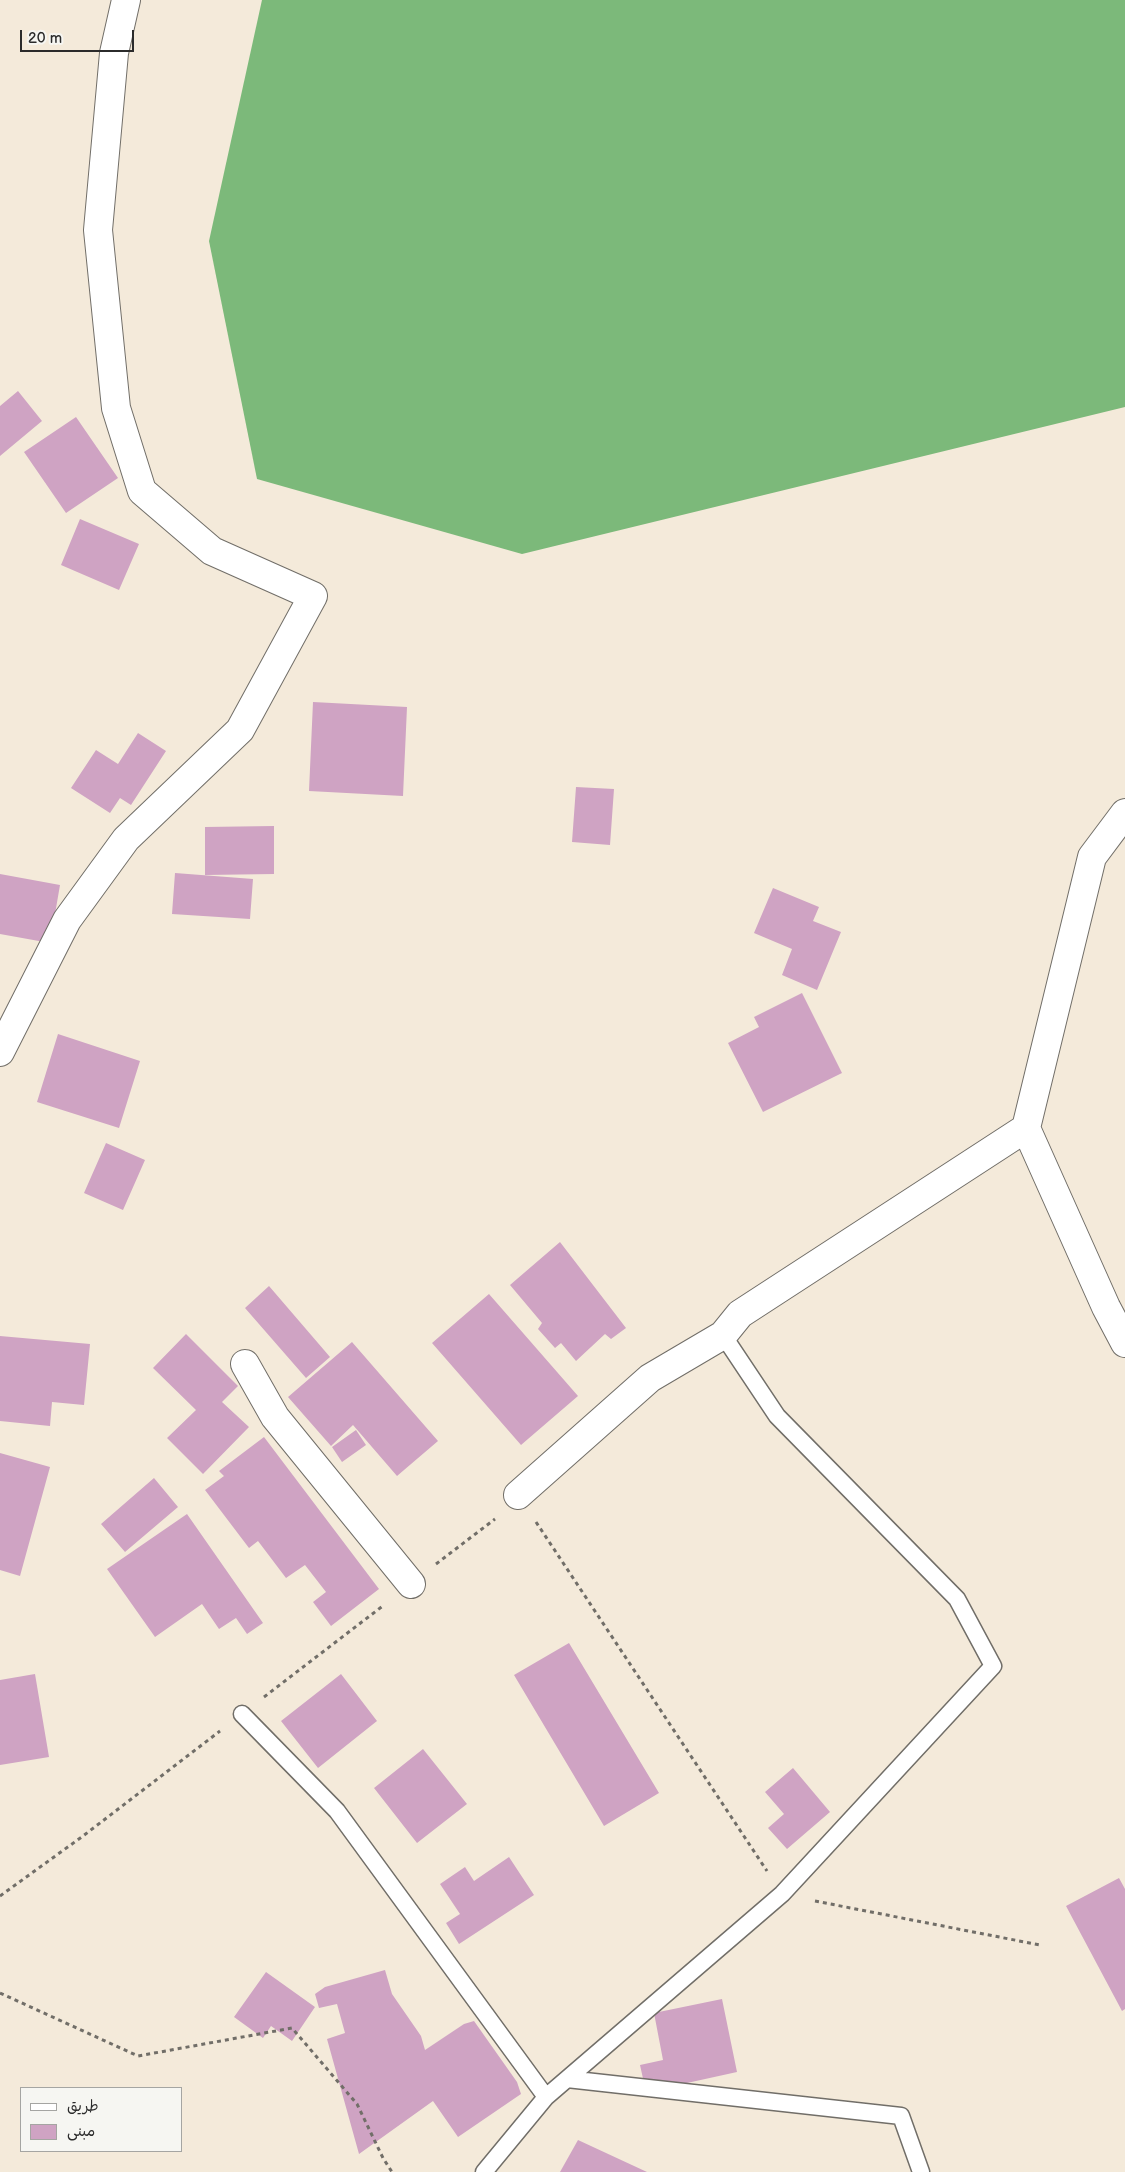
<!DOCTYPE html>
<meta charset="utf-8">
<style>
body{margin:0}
#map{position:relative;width:1125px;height:2172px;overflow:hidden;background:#f4eada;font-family:"Balsamiq Sans","Playpen Sans Arabic",sans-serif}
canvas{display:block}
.legend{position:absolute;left:20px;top:2087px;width:162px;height:65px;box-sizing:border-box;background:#f6f6f2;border:1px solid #a5a5a2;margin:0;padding:6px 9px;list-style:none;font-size:15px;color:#2b2b2b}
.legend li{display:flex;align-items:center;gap:10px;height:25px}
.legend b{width:25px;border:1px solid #a5a5a2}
.scale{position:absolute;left:20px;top:30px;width:114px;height:22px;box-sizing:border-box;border:2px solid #2b2b2b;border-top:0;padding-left:6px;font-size:15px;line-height:18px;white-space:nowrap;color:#2b2b2b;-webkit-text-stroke:4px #f6f6f2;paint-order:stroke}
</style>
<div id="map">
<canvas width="1125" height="2172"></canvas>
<ul class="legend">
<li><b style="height:6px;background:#fff"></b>طريق</li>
<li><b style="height:14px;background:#cfa3c3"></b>مبنى</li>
</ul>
<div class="scale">20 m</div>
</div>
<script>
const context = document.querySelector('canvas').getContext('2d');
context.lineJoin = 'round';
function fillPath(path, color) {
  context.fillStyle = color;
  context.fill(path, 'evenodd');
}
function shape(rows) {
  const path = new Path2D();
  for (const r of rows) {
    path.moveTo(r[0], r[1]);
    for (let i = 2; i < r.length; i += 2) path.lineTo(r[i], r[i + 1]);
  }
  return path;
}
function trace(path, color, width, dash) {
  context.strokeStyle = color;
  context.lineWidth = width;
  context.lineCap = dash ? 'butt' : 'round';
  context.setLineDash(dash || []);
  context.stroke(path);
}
const forest = shape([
 [262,0,1125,0,1125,407,522,554,257,479,209,241]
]);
const building = shape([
 [18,391,42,421,0,456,0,406],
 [76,417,118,478,66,513,24,452],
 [80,519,139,544,119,590,61,565],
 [313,702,407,707,403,796,309,791],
 [138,733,166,751,131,805,120,798,110,813,71,788,96,750,118,764],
 [576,787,614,789,610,845,572,842],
 [274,826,274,874,205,875,205,827],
 [175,873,253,879,250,919,172,914],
 [0,874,60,885,50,943,0,934],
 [773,888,819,907,813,921,841,932,817,990,782,975,792,949,754,933],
 [802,993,842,1073,763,1112,728,1043,759,1027,754,1017],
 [58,1034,140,1061,119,1128,37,1102],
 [106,1143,145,1160,123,1210,84,1193],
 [560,1242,626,1328,611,1339,605,1334,576,1361,561,1343,555,1348,538,1329,542,1323,510,1285],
 [269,1286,330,1357,306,1378,245,1308],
 [489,1294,578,1396,521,1445,432,1343],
 [186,1334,238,1386,222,1402,249,1427,203,1474,167,1438,196,1410,153,1368],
 [0,1336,90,1344,84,1405,52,1402,50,1426,0,1421],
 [352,1342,438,1441,397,1476,353,1425,331,1446,288,1397],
 [356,1430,366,1445,342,1462,332,1447],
 [264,1437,379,1589,331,1626,313,1602,326,1592,305,1565,286,1578,258,1541,249,1548,205,1490,224,1476,219,1471],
 [0,1453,50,1467,20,1576,0,1570],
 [154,1478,178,1507,125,1552,101,1524],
 [187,1514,263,1623,247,1634,236,1618,219,1629,202,1604,155,1637,107,1569],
 [569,1643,659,1793,604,1826,514,1675],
 [35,1674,49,1757,0,1765,0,1680],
 [341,1674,377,1721,318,1768,281,1721],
 [423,1749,467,1804,417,1843,374,1788],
 [793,1768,830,1812,787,1849,768,1828,784,1814,765,1792],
 [509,1857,534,1895,459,1944,446,1923,460,1914,440,1884,465,1867,474,1881],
 [1119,1878,1125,1889,1125,2009,1122,2011,1066,1906],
 [385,1970,392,1994,421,2036,425,2050,464,2024,474,2021,517,2082,521,2094,458,2137,433,2101,359,2154,327,2039,345,2033,337,2004,319,2008,315,1994,325,1987],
 [266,1972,315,2007,292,2041,271,2026,263,2038,234,2017],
 [722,1999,737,2072,646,2092,640,2065,663,2060,654,2013],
 [578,2140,647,2172,560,2172]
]);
const path = shape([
 [536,1522,767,1871],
 [436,1564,495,1519],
 [264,1697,384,1605],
 [0,1896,83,1836,220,1731],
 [815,1901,1040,1945],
 [0,1993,138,2056,292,2028,357,2104,383,2158,392,2172]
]);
const service = shape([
 [242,1714,337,1811,546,2097],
 [567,2079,901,2116,921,2172],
 [484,2172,546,2097,782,1894,993,1666,957,1599,777,1416,723,1335]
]);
const minor = shape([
 [1125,813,1092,857,1026,1128,1106,1307,1125,1343],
 [0,1052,67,920,126,839,240,730,313,596,212,551,142,491,116,408,98,230,114,53,126,0],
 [245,1364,275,1417,411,1584],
 [518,1495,650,1378,723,1335,740,1314,1026,1128]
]);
fillPath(forest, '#7cb97a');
fillPath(building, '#cfa3c3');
trace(service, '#716e68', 19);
trace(minor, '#716e68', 30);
trace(path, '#716e68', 3, [4, 4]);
trace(service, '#fff', 16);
trace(minor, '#fff', 28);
</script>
